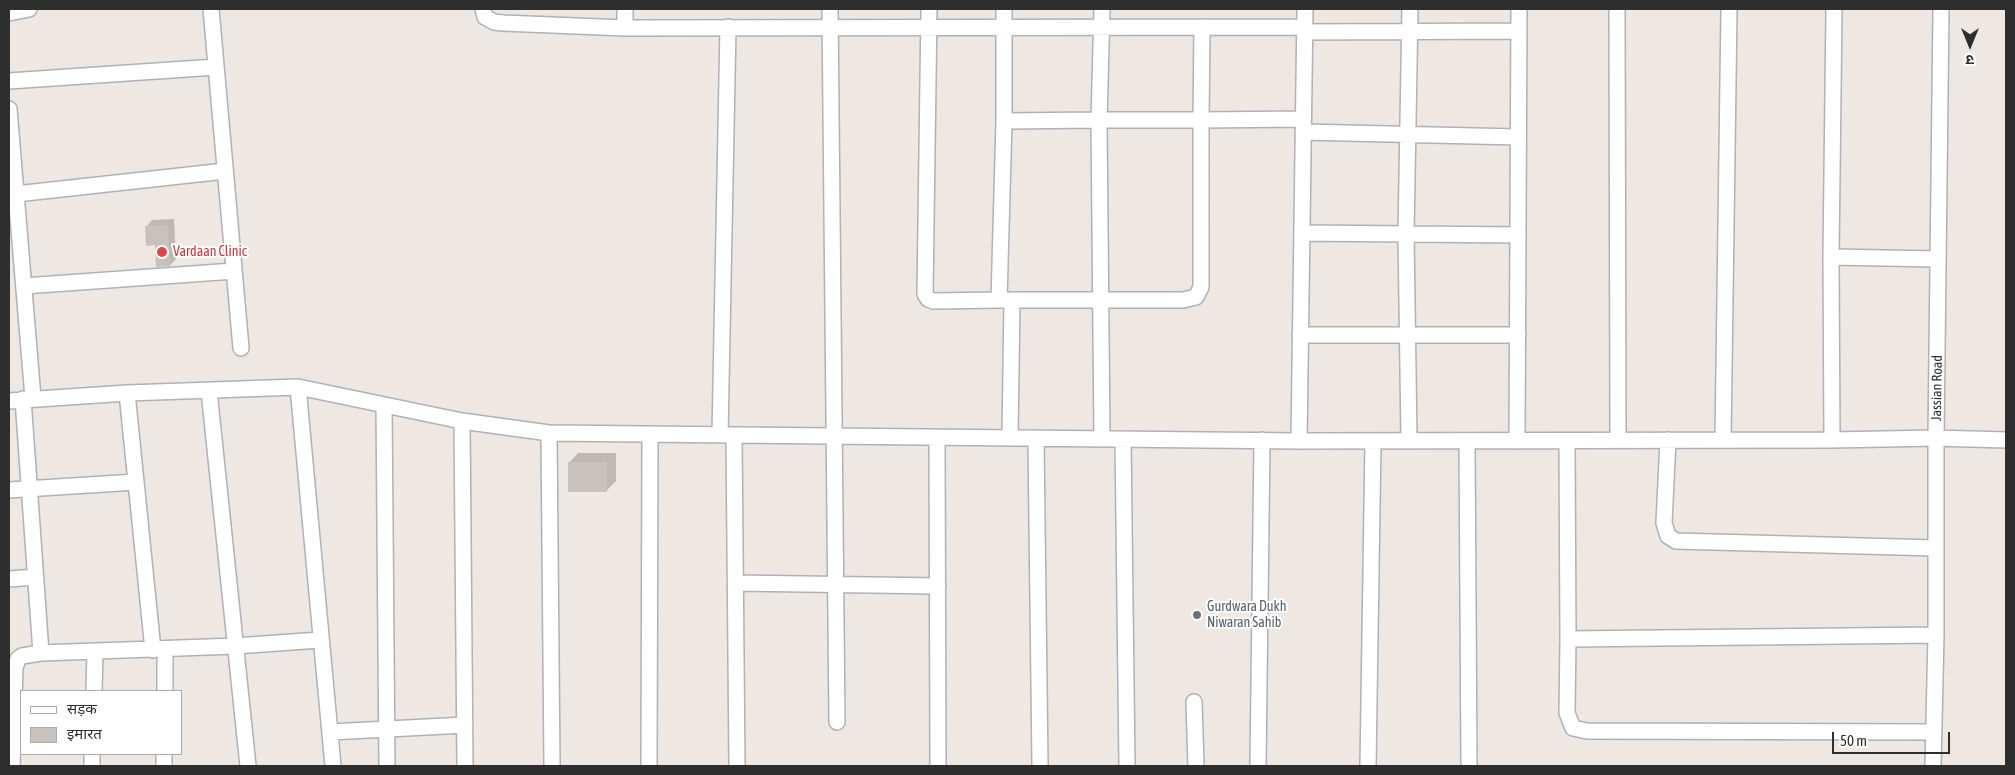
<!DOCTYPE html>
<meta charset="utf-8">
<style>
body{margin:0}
#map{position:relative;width:2015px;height:775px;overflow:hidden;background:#eee7e2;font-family:"Asap Condensed","Noto Sans Devanagari",sans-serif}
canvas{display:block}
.frame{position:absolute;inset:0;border:10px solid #2e2e2e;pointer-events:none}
.legend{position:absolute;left:20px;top:690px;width:162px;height:65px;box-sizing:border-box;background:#fff;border:1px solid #ababab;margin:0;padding:6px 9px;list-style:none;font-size:15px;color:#2e2e2e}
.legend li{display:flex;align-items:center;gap:10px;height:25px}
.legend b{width:25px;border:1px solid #ababab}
.north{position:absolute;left:1945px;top:20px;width:50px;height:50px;-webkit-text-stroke:4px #fff;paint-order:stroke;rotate:180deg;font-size:14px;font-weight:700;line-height:20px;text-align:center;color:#2e2e2e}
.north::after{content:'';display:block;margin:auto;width:18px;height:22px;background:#2e2e2e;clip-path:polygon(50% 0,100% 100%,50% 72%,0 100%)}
.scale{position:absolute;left:1832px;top:732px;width:118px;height:22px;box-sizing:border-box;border:2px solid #2e2e2e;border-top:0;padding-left:6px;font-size:15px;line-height:18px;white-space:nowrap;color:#2e2e2e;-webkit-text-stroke:4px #fff;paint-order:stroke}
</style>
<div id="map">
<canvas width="2015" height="775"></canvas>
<div class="frame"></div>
<ul class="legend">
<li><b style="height:6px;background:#fff"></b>सड़क</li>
<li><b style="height:14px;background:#c7c2bd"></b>इमारत</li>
</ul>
<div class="north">उ</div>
<div class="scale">50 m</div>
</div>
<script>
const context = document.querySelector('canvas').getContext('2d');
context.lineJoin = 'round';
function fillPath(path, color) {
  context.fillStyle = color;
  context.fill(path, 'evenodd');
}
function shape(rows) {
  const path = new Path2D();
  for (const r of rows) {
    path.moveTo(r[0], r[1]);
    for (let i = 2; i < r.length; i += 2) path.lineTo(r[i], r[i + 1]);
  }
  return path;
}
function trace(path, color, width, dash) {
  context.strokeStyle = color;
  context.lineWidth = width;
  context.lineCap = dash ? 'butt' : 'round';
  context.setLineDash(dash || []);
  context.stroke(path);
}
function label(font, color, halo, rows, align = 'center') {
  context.font = font + ' "Asap Condensed",sans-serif';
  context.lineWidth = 4;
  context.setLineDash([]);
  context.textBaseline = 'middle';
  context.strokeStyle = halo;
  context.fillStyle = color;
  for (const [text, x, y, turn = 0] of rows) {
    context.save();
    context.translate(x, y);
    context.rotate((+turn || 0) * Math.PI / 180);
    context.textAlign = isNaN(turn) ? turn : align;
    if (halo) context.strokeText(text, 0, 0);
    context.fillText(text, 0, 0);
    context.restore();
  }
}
const shadow = shape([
 [174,219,176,259,170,265,146,227,152,220],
 [578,453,616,453,616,481,606,491,569,463],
 [2006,459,2006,495,2005,460]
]);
const building = shape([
 [168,225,170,266,156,267,155,245,146,246,145,226],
 [568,462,607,462,607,492,568,492]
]);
const minor = shape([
 [211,9,241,348],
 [483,9,485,17,494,22,503,23,625,28,1304,27],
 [830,9,837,722],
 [929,9,925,294,928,299,933,301,999,300],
 [1305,9,1299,441,1832,440,1936,438,2006,440],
 [1617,9,1618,439],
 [1834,9,1831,257,1938,259],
 [9,13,29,9],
 [1202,27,1201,120,1201,287,1196,297,1183,300,999,300,1004,121,1099,120,1201,120,1303,119],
 [625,28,625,9],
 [1304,32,1519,31],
 [9,81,216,67],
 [9,109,33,398],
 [1004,121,1004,9],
 [1303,132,1518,137],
 [16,194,225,171],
 [1302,233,1518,235],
 [1831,257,1832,440],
 [24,286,234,271],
 [1300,335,1518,335],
 [298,387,462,421,549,433,1299,441],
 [209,391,248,766],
 [127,393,153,650],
 [23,399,41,653],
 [9,401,127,393,298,387,333,766],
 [384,405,387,766],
 [462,421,465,766],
 [549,433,552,766],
 [720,435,728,27],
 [734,435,737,766],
 [937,438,938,766],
 [1010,438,1012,300],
 [1036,439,1040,766],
 [1102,439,1099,120,1102,9],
 [1123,439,1127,766],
 [1409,440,1406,234,1410,9],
 [1668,440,1664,523,1668,536,1676,541,1936,548],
 [1723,440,1729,9],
 [1467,441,1469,766],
 [1517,441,1519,9],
 [1567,441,1568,639,1567,713,1573,728,1587,731,1933,732],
 [9,490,136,482],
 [9,579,35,577],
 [736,583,938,586],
 [1568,639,1936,635],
 [94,691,95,652],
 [165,691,165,649],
 [1194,702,1196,766],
 [330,732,465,725],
 [12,766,15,668,18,659,22,656,41,653,235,646,320,640],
 [92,766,92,754],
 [164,766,164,754],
 [649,766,650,434],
 [1258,766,1262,440],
 [1368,766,1373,441],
 [1933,766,1936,635,1936,438,1941,9]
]);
const markers = [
 [162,252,6,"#e0444e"],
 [1197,615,5,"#6b7280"]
];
const healthNames = [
 ["Vardaan Clinic",173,252]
];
const streetNames = [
 ["Jassian Road",1937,388,-89]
];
const worshipNames = [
 ["Gurdwara Dukh",1207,607],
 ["Niwaran Sahib",1207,623]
];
fillPath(shadow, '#0003');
fillPath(building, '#c7c2bd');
trace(minor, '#aeb1b9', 18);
trace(minor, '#fff', 15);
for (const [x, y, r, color] of markers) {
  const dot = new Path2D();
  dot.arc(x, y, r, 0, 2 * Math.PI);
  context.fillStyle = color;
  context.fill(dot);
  trace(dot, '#fff', 2);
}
label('14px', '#be3a42', '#fff', healthNames, 'left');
label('14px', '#2e2e2e', '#fff', streetNames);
label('14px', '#5b616d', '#fff', worshipNames, 'left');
</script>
